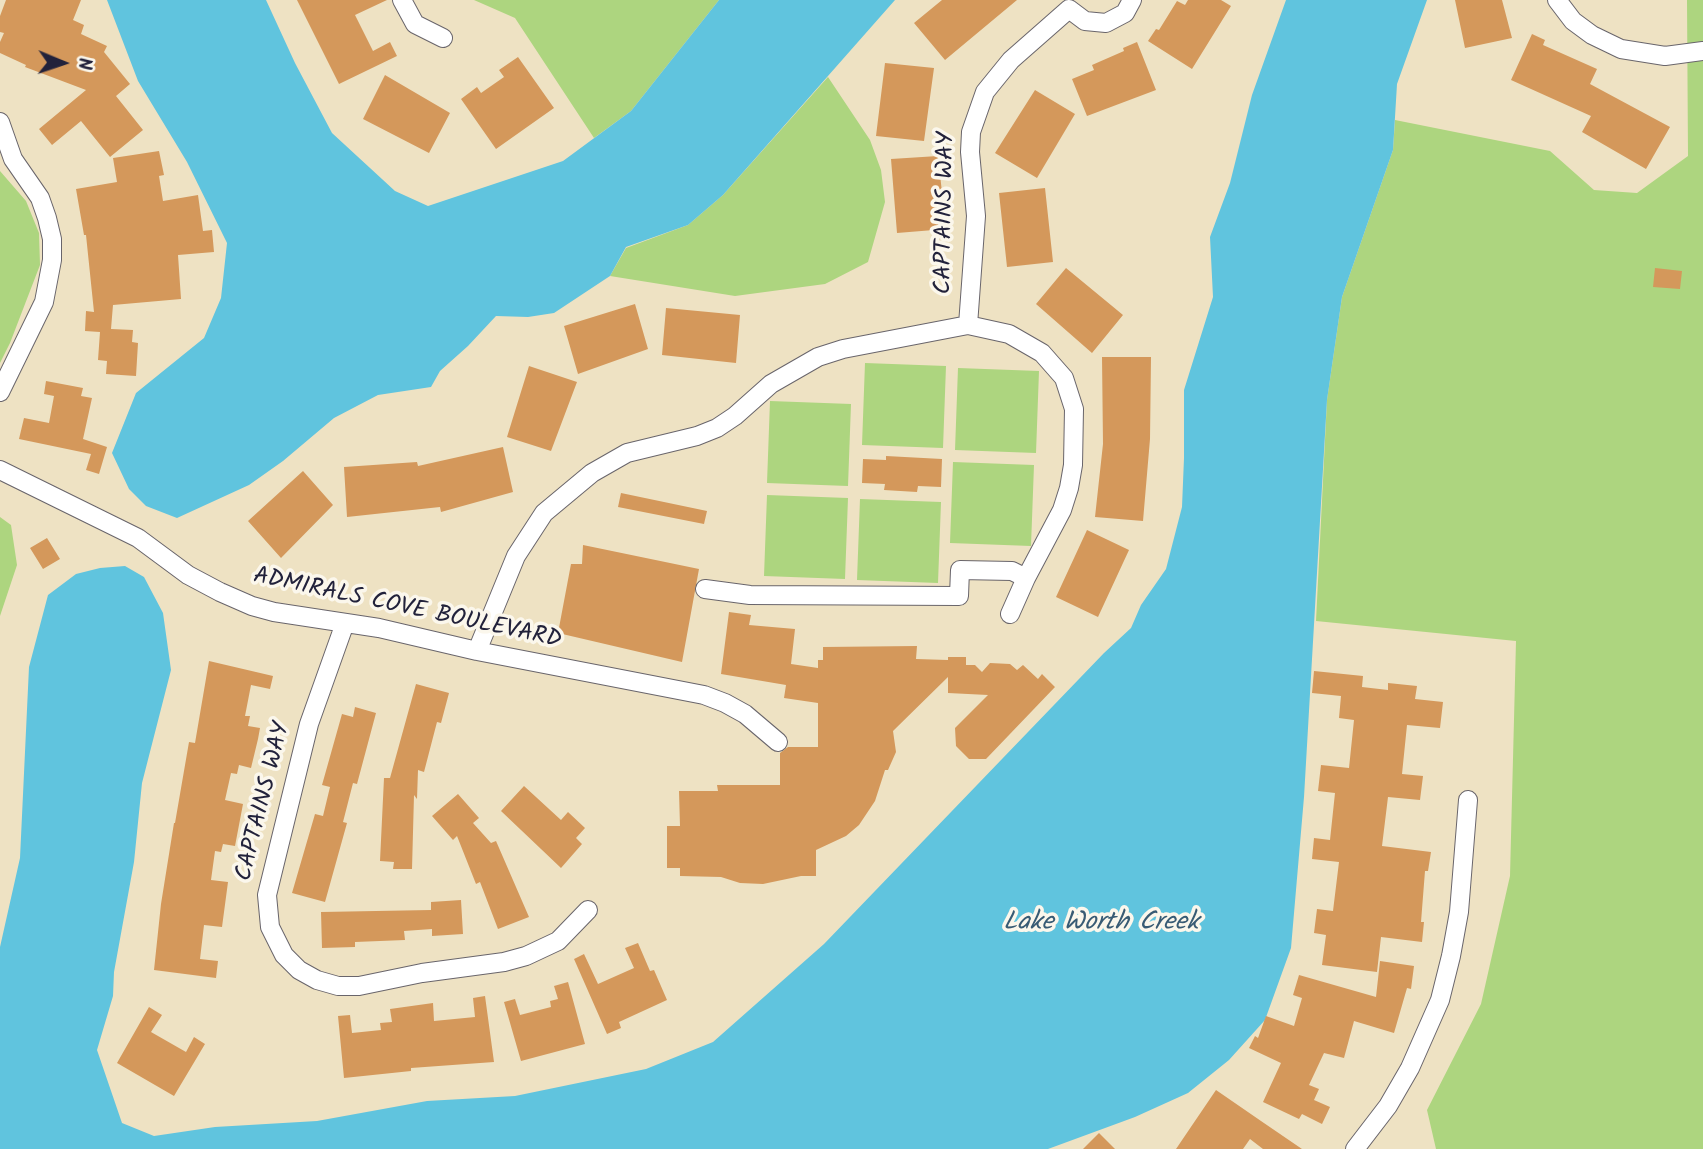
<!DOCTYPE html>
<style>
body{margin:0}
#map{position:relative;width:1703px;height:1149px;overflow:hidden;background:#eee2c3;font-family:Kalam,sans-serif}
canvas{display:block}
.north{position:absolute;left:28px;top:28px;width:70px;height:70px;-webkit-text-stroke:5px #fbf7ec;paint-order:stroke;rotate:92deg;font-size:19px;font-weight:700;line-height:28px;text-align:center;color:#22223b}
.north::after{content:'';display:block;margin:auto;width:24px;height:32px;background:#22223b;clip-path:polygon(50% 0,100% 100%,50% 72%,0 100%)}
</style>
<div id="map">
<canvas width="1703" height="1149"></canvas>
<div class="north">N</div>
</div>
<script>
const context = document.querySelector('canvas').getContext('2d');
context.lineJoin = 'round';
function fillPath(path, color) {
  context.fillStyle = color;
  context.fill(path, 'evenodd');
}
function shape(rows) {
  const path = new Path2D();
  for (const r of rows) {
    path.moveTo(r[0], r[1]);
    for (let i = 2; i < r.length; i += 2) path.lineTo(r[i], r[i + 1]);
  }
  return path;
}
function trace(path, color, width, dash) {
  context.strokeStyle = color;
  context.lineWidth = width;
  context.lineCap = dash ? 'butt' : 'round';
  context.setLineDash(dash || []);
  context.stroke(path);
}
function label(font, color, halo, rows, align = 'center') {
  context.font = font + ' Kalam,sans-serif';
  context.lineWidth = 7;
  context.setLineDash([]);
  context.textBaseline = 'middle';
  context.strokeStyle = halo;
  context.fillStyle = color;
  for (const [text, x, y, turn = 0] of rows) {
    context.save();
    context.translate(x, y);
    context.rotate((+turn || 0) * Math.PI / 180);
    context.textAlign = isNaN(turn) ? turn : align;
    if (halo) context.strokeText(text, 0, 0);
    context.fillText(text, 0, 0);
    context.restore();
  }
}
const green = shape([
 [474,0,719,0,631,111,594,138,515,18],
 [1687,0,1703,0,1703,1149,1436,1149,1427,1110,1481,1004,1510,876,1516,641,1316,621,1327,400,1342,297,1393,150,1395,120,1550,151,1594,190,1637,193,1688,156],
 [828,77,870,140,881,170,885,202,868,262,825,284,735,296,610,276,626,248,688,225,723,195],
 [0,171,26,201,39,233,40,265,10,343,0,363],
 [865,363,946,366,943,448,862,445],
 [958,368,1039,371,1036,453,955,450],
 [770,401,851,404,848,486,767,483],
 [953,462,1034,465,1031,546,950,543],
 [767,495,848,498,845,579,764,576],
 [860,499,941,502,938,583,857,580],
 [0,517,11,525,17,565,0,616]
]);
const water = shape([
 [107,0,266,0,295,63,332,133,395,191,428,206,563,161,631,111,719,0,895,0,723,195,688,225,626,247,610,276,554,313,528,317,496,316,468,346,440,371,431,387,378,395,334,418,283,461,249,485,177,518,146,506,129,489,112,453,136,393,204,338,221,298,227,243,187,162,138,81],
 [1286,0,1427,0,1397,84,1393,150,1342,297,1327,400,1304,797,1291,948,1265,1020,1229,1060,1188,1093,1135,1117,1048,1149,0,1149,0,947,20,858,29,667,48,595,76,574,100,568,125,566,144,577,163,613,171,670,142,783,134,862,114,972,113,996,97,1050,122,1123,154,1136,215,1127,317,1121,427,1101,515,1096,646,1069,713,1042,824,944,1104,653,1131,628,1141,605,1166,569,1182,507,1184,458,1184,390,1213,297,1210,237,1230,183,1252,95]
]);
const building = shape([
 [6,0,81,0,73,20,84,25,81,34,107,46,104,52,130,84,116,96,143,130,110,157,81,121,52,145,39,129,86,90,25,67,26,65,0,53,0,42,4,33,0,32,0,16],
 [297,0,387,0,355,15,373,51,390,42,397,56,339,84],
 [942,0,1017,0,945,60,914,23],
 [1188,0,1221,0,1231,6,1192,69,1148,41,1156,29,1159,30,1177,1,1185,5],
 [1455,0,1502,0,1512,38,1465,48],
 [1532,34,1545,40,1543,45,1597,69,1590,84,1670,127,1646,169,1582,132,1591,116,1511,80],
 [1137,42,1156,90,1087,116,1072,79,1094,70,1092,65,1124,51,1123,48],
 [518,57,554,108,496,149,461,99,477,87,481,93,504,77,499,70],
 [885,63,934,68,924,141,876,136],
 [385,75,450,113,429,153,363,119],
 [1035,90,1075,114,1037,178,995,153],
 [159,151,164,175,159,176,163,201,198,195,203,231,212,230,214,252,178,255,181,299,113,305,111,329,133,330,132,342,138,343,136,376,106,374,107,361,98,360,100,332,85,331,86,311,94,312,86,235,84,235,76,189,117,182,113,158],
 [938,156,946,229,897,233,891,159],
 [1045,188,1053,262,1007,267,999,193],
 [1066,268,1123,315,1092,353,1036,304],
 [1655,268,1682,271,1680,289,1653,287],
 [635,304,648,349,578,374,564,326],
 [666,308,740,315,736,363,662,355],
 [1102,357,1151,357,1150,439,1143,521,1095,517,1103,444],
 [529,366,577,382,551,451,507,437],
 [46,381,83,388,81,396,92,398,83,439,107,447,99,474,86,470,91,454,19,439,24,418,49,423,54,396,44,394],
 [503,447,513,492,441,512,440,507,347,517,344,467,417,462,418,466],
 [886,456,942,459,941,487,918,486,917,492,884,490,885,484,862,483,863,459,886,460],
 [303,471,333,505,281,558,248,521],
 [621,493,707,511,704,524,618,507],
 [1087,530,1129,550,1098,617,1056,597],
 [47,538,60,559,43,569,30,548],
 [583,545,699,569,682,662,558,633,571,564,582,564],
 [729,612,751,615,749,625,795,629,791,664,818,668,818,660,823,660,823,647,917,646,916,659,948,660,948,657,966,657,966,665,975,665,982,672,990,663,1010,664,1017,670,1023,665,1038,679,1042,674,1055,687,986,759,969,759,956,746,955,728,988,695,948,693,948,677,893,731,896,752,888,770,885,770,875,801,859,825,846,836,816,850,816,876,801,876,763,884,740,883,721,877,680,876,680,868,667,868,667,826,680,826,679,791,718,791,717,785,780,785,780,753,788,747,818,747,818,703,784,698,786,685,721,674],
 [209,661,273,676,270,689,251,685,245,716,250,716,248,726,260,728,258,739,251,768,239,765,237,774,231,773,225,800,243,804,235,846,223,844,221,852,215,851,211,880,228,882,222,927,204,925,200,959,218,961,216,978,154,970,161,904,174,823,175,823,189,742,195,743],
 [1314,671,1363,676,1362,687,1388,690,1388,683,1417,686,1415,699,1443,702,1440,728,1407,725,1402,774,1423,776,1420,800,1388,797,1382,846,1431,852,1428,871,1425,871,1421,922,1424,922,1422,942,1381,937,1377,972,1322,965,1326,935,1314,933,1317,909,1333,911,1339,862,1312,859,1314,838,1330,840,1335,793,1318,791,1321,765,1349,768,1354,720,1339,718,1341,696,1312,693],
 [416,684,449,693,441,723,437,722,424,772,418,770,417,799,414,795,412,869,393,869,394,862,380,861,384,778,390,778],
 [355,707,376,713,357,784,353,783,343,822,347,823,325,902,292,893,315,814,323,816,330,787,322,785,342,714,353,717],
 [524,786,561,820,568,812,585,828,576,838,582,844,561,868,501,811],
 [458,794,479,818,473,823,491,843,496,841,529,917,498,929,480,882,476,884,457,836,453,840,432,816],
 [461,900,463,934,432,936,432,929,404,931,405,940,355,942,355,947,322,948,321,912,431,910,431,902],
 [638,943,650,971,654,970,667,1000,619,1022,621,1028,607,1034,574,959,584,954,598,984,634,968,625,948],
 [1380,961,1414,966,1411,989,1407,988,1394,1033,1354,1021,1344,1058,1324,1053,1309,1085,1319,1089,1314,1100,1330,1107,1322,1124,1302,1114,1299,1119,1263,1102,1281,1063,1249,1048,1255,1036,1258,1038,1266,1016,1294,1026,1302,998,1293,995,1299,975,1376,997],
 [568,982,585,1044,521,1061,504,1002,515,999,520,1015,551,1007,550,1001,558,999,554,986],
 [485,996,494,1062,411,1068,411,1071,344,1078,338,1016,350,1015,352,1033,381,1030,380,1023,392,1022,390,1009,433,1003,434,1021,475,1017,473,998],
 [149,1007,162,1015,151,1032,186,1052,194,1037,205,1044,174,1096,117,1063],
 [1216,1090,1261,1121,1302,1149,1263,1149,1250,1139,1243,1149,1176,1149],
 [1099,1133,1115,1149,1083,1149]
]);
const street = shape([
 [402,0,415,24,443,38],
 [1557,0,1573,21,1592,35,1621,49,1665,56,1703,51],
 [0,122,13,159,40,198,47,218,52,239,52,260,44,302,0,392],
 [968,325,976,216,970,152,971,132,985,92,1011,60,1069,9,1085,21,1106,23,1125,13,1132,0],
 [0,470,138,538,188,575,220,592,252,606,274,612,379,628,477,651,704,695,725,703,745,714,778,742],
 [705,589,750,595,959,596,960,570,1012,571,1026,578],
 [345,623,309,724,267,895,270,927,284,955,299,970,317,980,338,986,359,986,422,973,504,962,526,956,558,941,588,910],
 [477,651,516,556,544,513,592,473,627,453,697,436,717,428,735,416,771,384,818,357,843,349,968,325,1009,334,1042,353,1064,378,1074,409,1073,465,1069,488,1062,510,1026,578,1010,614],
 [1355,1149,1388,1106,1410,1068,1440,1000,1451,956,1459,912,1468,800]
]);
const streetNames = [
 ["CAPTAINS WAY",947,213,-89],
 ["ADMIRALS COVE BOULEVARD",407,610,12],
 ["CAPTAINS WAY",265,802,-76]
];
const waterNames = [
 ["Lake Worth Creek",1101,925]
];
fillPath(green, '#add57f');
fillPath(water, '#60c4de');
fillPath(building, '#d4985b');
trace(street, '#69656b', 20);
trace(street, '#fff', 18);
label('24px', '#22223b', '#fbf7ec', streetNames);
label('italic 26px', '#385b74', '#fbf7ec', waterNames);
</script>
